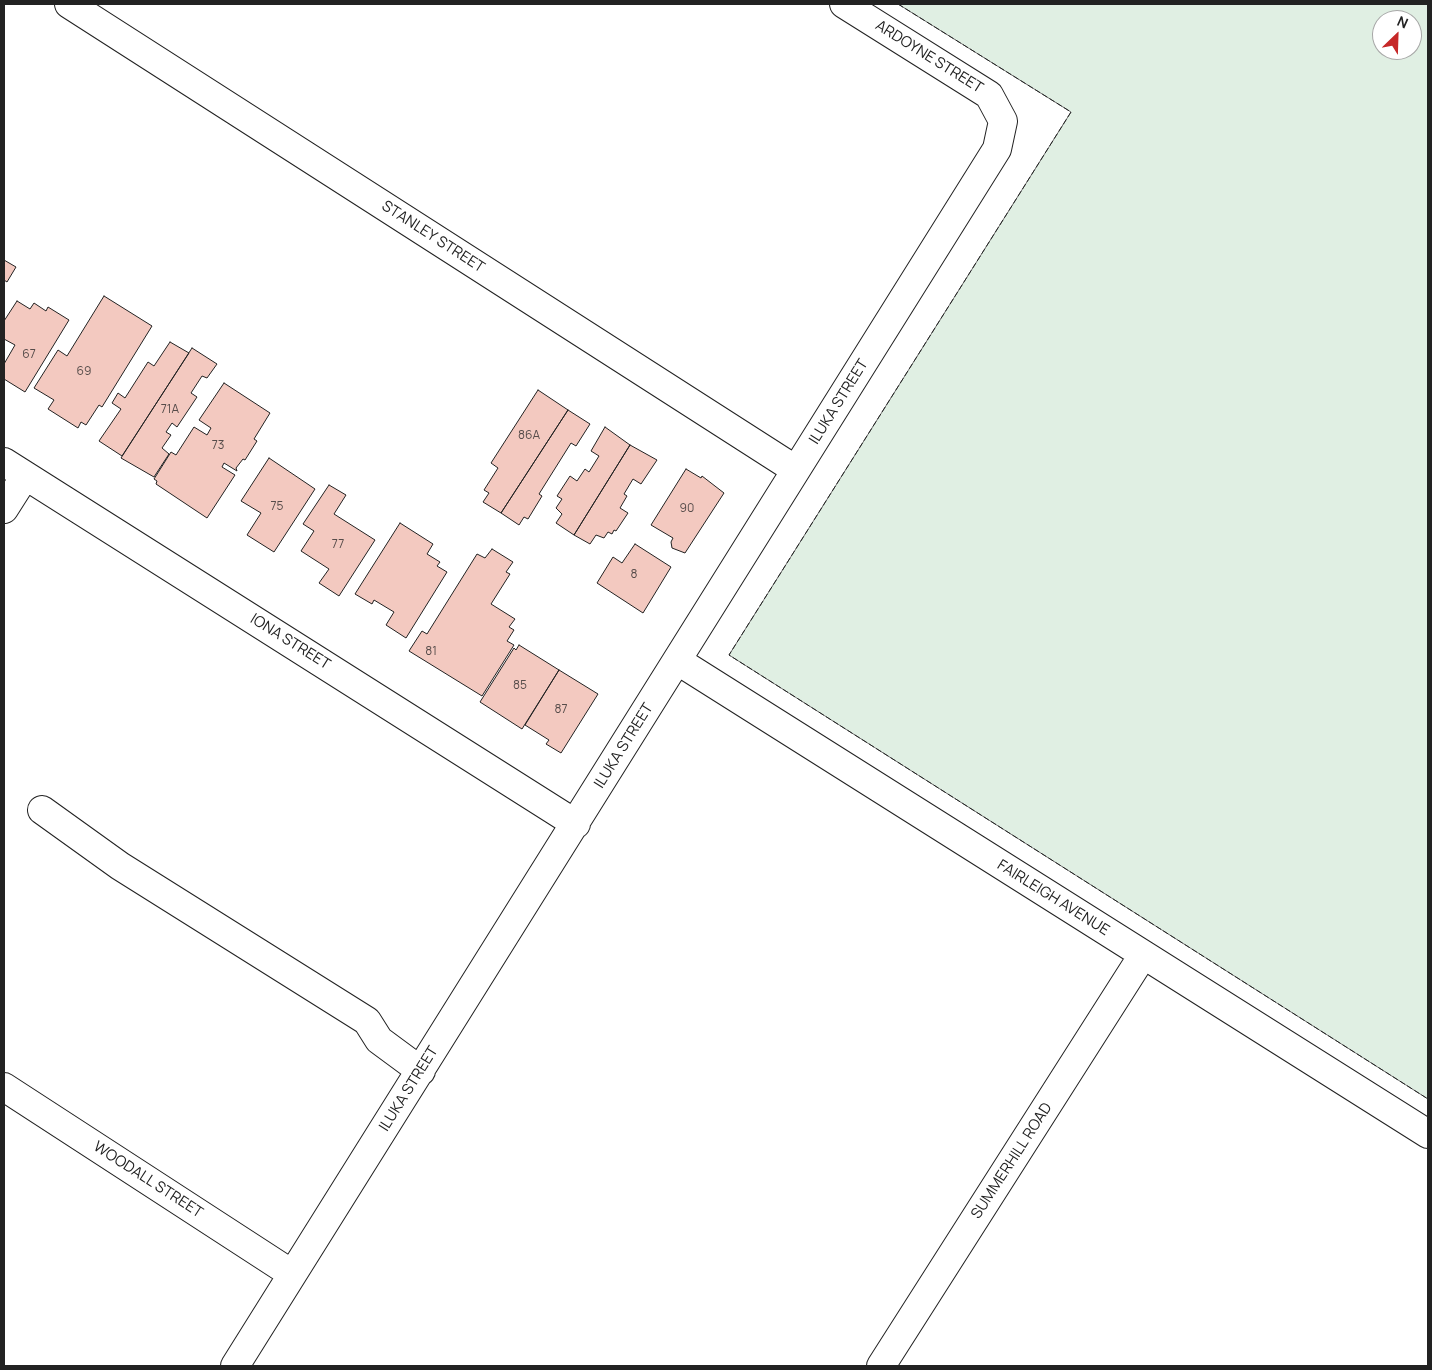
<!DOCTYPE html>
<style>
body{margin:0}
#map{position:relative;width:1432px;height:1370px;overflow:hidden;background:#fff;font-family:Manrope,sans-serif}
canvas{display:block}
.frame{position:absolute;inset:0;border:5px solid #222;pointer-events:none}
.north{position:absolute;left:1372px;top:10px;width:50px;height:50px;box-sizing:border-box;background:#fff;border:1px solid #a7a7a7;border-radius:50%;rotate:24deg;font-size:14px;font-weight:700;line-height:20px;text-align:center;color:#222}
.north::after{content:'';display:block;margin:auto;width:18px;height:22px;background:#c62828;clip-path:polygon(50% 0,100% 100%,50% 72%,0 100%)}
</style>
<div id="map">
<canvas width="1432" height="1370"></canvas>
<div class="frame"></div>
<div class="north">N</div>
</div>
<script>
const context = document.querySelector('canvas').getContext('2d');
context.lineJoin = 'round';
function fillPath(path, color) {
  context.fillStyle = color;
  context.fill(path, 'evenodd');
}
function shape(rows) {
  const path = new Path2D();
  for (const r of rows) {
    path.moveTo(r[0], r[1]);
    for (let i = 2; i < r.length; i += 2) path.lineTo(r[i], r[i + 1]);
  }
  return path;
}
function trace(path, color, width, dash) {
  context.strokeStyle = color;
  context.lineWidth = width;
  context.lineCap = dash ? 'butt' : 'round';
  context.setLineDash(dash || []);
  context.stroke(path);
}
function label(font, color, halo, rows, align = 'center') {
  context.font = font + ' Manrope,sans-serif';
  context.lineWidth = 4;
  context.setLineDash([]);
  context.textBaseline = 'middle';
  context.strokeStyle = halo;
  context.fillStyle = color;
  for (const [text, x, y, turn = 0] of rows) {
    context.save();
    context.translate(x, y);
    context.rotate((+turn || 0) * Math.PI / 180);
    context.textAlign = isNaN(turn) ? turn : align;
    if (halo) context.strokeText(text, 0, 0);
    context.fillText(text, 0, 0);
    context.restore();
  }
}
const green = shape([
 [898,4,1428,4,1428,1099,729,655,1071,112,898,4],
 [1382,20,1412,20,1412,50,1382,50,1382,20]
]);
const building = shape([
 [4,260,16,267,7,282,4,280,4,260],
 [104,296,152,326,102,407,99,405,86,425,81,422,78,428,48,409,54,400,34,388,58,350,67,356,104,296],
 [17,301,30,309,34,303,46,311,48,307,69,320,25,392,4,379,4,364,15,345,4,339,4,321,17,301],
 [170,342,189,353,122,456,99,441,121,409,112,403,118,393,125,398,148,362,154,366,170,342],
 [192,348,217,364,207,378,202,376,191,393,197,397,177,427,172,423,166,432,171,435,162,448,169,454,154,477,121,458,192,348],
 [224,383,270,413,254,439,257,441,245,460,243,459,236,468,237,471,224,463,222,467,235,475,207,518,156,484,157,481,154,479,171,452,176,455,194,427,207,435,211,428,199,420,224,383],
 [538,390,568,410,501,513,483,502,489,493,484,490,498,468,491,463,538,390],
 [568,410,590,424,576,446,571,443,539,494,542,496,528,519,524,517,519,525,501,513,568,410],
 [605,427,630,445,574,535,556,523,562,514,556,508,562,499,557,496,570,476,577,481,585,469,589,472,599,456,591,451,605,427],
 [630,445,657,460,641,484,633,479,624,494,627,496,620,508,628,513,616,531,614,530,612,534,608,532,604,538,596,535,590,544,574,535,630,445],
 [269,458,315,489,274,552,247,535,261,513,241,501,269,458],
 [686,469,701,478,702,476,724,493,685,553,672,548,671,542,673,538,651,525,686,469],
 [329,485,346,495,334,514,375,540,339,596,319,583,329,569,301,551,314,531,303,524,329,485],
 [400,523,433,544,427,554,440,562,437,566,447,572,406,638,386,625,394,612,374,600,372,604,355,594,400,523],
 [635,544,671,567,643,613,597,583,613,557,622,563,635,544],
 [492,549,513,562,506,572,510,574,491,604,515,619,509,627,514,630,507,641,514,645,482,696,409,651,422,631,427,634,477,554,485,558,492,549],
 [519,645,559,670,522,729,480,702,514,648,516,650,519,645],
 [559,670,598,694,561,753,546,744,549,740,525,725,559,670]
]);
const minor = shape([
 [69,4,796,470],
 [4,462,576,824],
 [4,509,25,476],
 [678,661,1428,1134],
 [42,810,120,866,367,1021,379,1040,421,1071],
 [4,1087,292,1274],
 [235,1366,997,149,1003,121,989,95,844,4],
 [881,1366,1143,955]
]);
const fence = shape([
 [898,4,1071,112,729,655,1428,1099]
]);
const numberNames = [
 ["67",29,355],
 ["69",84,372],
 ["71A",170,410],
 ["86A",529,436],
 ["73",218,446],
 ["75",277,507],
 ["90",687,509],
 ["77",338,545],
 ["8",634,575],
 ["81",431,652],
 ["85",520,686],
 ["87",561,710]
];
const streetNames = [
 ["ARDOYNE STREET",929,57,32],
 ["STANLEY STREET",433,237,33],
 ["ILUKA STREET",839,402,-58],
 ["IONA STREET",290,642,32],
 ["ILUKA STREET",624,746,-58],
 ["FAIRLEIGH AVENUE",1053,898,32],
 ["ILUKA STREET",409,1089,-58],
 ["SUMMERHILL ROAD",1012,1161,-57],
 ["WOODALL STREET",148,1180,33]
];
fillPath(green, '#e0efe3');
trace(green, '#6f6f6f', 1);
fillPath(building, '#f3c9c0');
trace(building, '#222', 1);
trace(minor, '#222', 30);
trace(minor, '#fff', 28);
trace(fence, '#222', 1, [6, 2.5]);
label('12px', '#564c4a', null, numberNames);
label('15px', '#222', '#fff', streetNames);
</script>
